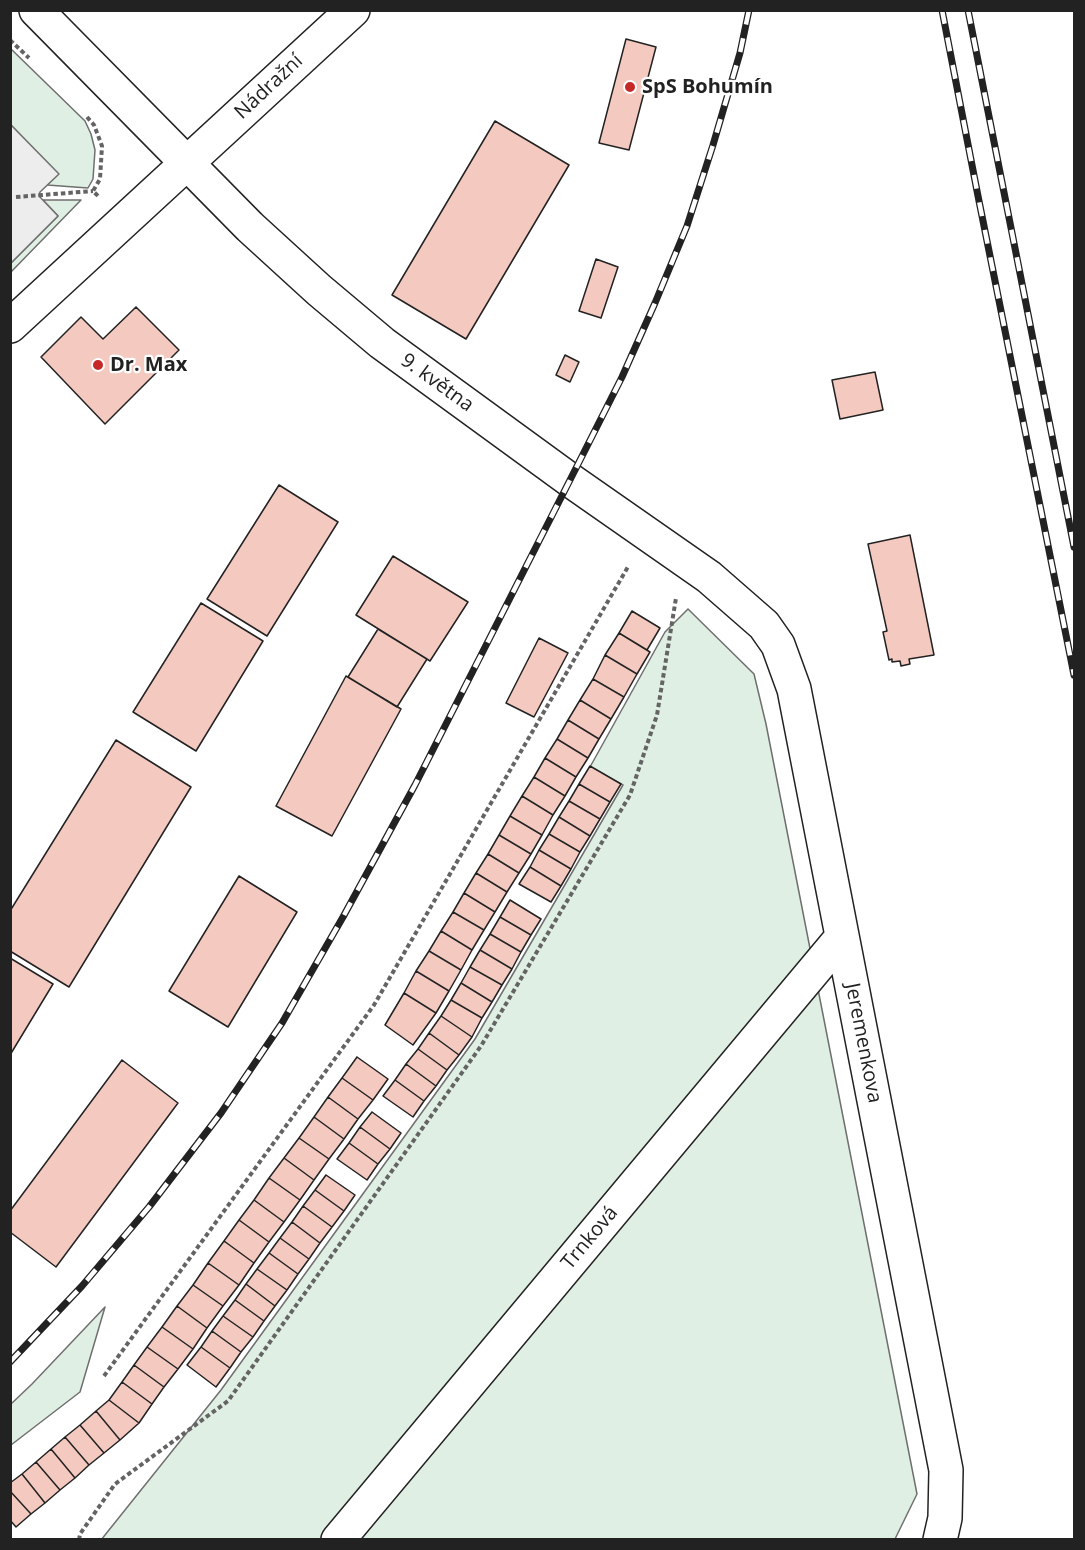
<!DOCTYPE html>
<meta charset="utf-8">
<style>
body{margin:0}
#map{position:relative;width:1085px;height:1550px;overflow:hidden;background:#fff;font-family:"Open Sans",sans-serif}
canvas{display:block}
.frame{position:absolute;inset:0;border:12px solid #222;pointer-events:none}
</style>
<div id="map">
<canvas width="1085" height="1550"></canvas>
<div class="frame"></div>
</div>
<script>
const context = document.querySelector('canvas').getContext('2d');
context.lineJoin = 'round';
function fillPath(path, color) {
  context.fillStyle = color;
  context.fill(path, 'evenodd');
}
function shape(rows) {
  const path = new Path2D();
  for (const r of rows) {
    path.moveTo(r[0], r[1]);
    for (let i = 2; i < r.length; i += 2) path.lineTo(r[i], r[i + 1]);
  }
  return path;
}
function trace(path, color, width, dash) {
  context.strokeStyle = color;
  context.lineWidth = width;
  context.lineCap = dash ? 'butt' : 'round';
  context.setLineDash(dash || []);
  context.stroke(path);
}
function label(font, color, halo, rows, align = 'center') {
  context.font = font + ' "Open Sans",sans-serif';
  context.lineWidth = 4.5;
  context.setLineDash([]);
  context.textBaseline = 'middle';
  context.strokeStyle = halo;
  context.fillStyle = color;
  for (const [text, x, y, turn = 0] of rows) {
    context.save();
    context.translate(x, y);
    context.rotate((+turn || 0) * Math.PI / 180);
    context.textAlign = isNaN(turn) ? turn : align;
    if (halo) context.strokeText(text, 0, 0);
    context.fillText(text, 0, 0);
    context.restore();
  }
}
const green = shape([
 [10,48,85,121,91,134,95,150,93,179,88,188,47,185,58,174,11,125,10,48],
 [43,200,81,200,11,272,11,263,58,216,43,200],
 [688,609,754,674,766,724,917,1494,895,1539,101,1540,221,1390,475,1039,623,785,590,767,665,632,688,609],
 [105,1307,80,1392,11,1445,11,1404,32,1384,105,1307]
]);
const parking = shape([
 [11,125,59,174,40,192,39,196,58,216,11,263,11,125]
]);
const building = shape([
 [626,39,656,47,629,150,599,143,626,39],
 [495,121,569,165,466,339,392,295,495,121],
 [596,259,618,267,601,318,579,311,596,259],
 [136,307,179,350,105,424,41,357,81,317,103,339,136,307],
 [565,355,579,362,570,382,556,375,565,355],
 [875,372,883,410,840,419,832,380,875,372],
 [279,485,338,522,267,636,207,599,279,485],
 [910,535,934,655,909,659,910,664,901,666,900,661,892,662,892,659,889,660,883,632,887,631,868,544,910,535],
 [393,556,468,602,430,661,356,615,393,556],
 [201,603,263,641,196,751,133,712,201,603],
 [632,611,660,628,647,650,619,633,632,611],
 [378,629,427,659,397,707,348,677,378,629],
 [619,633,650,652,637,674,605,655,619,633],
 [539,638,568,653,534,717,506,703,539,638],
 [605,655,637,674,624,697,593,679,605,655],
 [346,676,401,709,332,836,276,806,346,676],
 [593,679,624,697,611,719,580,700,593,679],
 [580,700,611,719,599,739,568,720,580,700],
 [568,720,599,739,588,758,557,739,568,720],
 [557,739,588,758,576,777,545,758,557,739],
 [116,740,191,787,69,987,10,951,10,911,116,740],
 [545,758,576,777,565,796,534,777,545,758],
 [590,766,621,784,610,802,579,784,590,766],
 [534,777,565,796,553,815,522,796,534,777],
 [579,784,610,802,600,819,569,801,579,784],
 [522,796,553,815,542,835,510,816,522,796],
 [569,801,600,819,590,836,559,817,569,801],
 [510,816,542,835,531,854,499,835,510,816],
 [559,817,590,836,580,852,549,834,559,817],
 [549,834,580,852,571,869,539,850,549,834],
 [499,835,531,854,519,873,488,854,499,835],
 [539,850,571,869,561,886,530,867,539,850],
 [488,854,519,873,507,892,476,873,488,854],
 [530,867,561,886,551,902,519,884,530,867],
 [476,873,507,892,495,912,464,893,476,873],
 [239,876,297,912,228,1027,169,991,239,876],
 [464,893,495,912,484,930,453,912,464,893],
 [510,900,541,919,531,935,500,917,510,900],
 [453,912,484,930,472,950,441,931,453,912],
 [500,917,531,935,521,952,490,934,500,917],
 [441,931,472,950,461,970,429,951,441,931],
 [490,934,521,952,512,969,480,950,490,934],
 [480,950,512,969,502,985,470,967,480,950],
 [429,951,461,970,449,991,416,971,429,951],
 [10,958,53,984,10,1055,10,958],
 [470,967,502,985,492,1002,461,983,470,967],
 [416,971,449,991,436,1013,404,993,416,971],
 [461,983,492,1002,482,1018,451,1000,461,983],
 [404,993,436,1013,413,1045,385,1025,404,993],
 [451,1000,482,1018,472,1037,441,1016,451,1000],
 [441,1016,472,1037,459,1055,429,1033,441,1016],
 [429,1033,459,1055,447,1070,418,1049,429,1033],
 [418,1049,447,1070,436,1086,406,1064,418,1049],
 [357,1057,388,1079,373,1100,342,1078,357,1057],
 [122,1060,178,1103,56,1267,10,1232,10,1211,122,1060],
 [406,1064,436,1086,424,1101,395,1080,406,1064],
 [342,1078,373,1100,358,1119,328,1097,342,1078],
 [395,1080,424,1101,413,1117,383,1096,395,1080],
 [328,1097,358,1119,344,1139,314,1117,328,1097],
 [372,1112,401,1133,390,1149,360,1127,372,1112],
 [314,1117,344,1139,329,1159,299,1138,314,1117],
 [360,1127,390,1149,378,1164,349,1143,360,1127],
 [299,1138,329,1159,314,1180,284,1158,299,1138],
 [349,1143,378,1164,367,1180,337,1159,349,1143],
 [284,1158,314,1180,300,1200,269,1178,284,1158],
 [326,1175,355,1195,344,1211,315,1190,326,1175],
 [269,1178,300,1200,284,1222,254,1200,269,1178],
 [315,1190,344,1211,332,1227,303,1206,315,1190],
 [254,1200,284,1222,269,1242,239,1220,254,1200],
 [303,1206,332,1227,320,1243,292,1222,303,1206],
 [239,1220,269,1242,254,1263,224,1241,239,1220],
 [292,1222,320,1243,309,1259,280,1238,292,1222],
 [280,1238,309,1259,298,1274,269,1253,280,1238],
 [224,1241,254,1263,239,1285,208,1263,224,1241],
 [269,1253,298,1274,287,1290,257,1269,269,1253],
 [208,1263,239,1285,223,1306,193,1285,208,1263],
 [257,1269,287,1290,275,1306,246,1284,257,1269],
 [246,1284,275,1306,264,1321,235,1300,246,1284],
 [193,1285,223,1306,207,1328,177,1306,193,1285],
 [235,1300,264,1321,253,1337,223,1316,235,1300],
 [177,1306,207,1328,193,1349,162,1327,177,1306],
 [223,1316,253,1337,241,1352,212,1331,223,1316],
 [162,1327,193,1349,178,1369,147,1347,162,1327],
 [212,1331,241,1352,230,1368,201,1347,212,1331],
 [147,1347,178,1369,164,1387,134,1365,147,1347],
 [201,1347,230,1368,216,1387,187,1365,201,1347],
 [134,1365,164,1387,152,1404,122,1382,134,1365],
 [122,1382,152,1404,139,1423,109,1400,122,1382],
 [109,1400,139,1423,120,1440,96,1411,109,1400],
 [96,1411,120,1440,104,1453,80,1425,96,1411],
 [80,1425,104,1453,89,1465,65,1437,80,1425],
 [65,1437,89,1465,75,1478,51,1449,65,1437],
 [51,1449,75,1478,60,1490,36,1462,51,1449],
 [36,1462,60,1490,45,1503,22,1474,36,1462],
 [22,1474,45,1503,31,1514,10,1491,10,1483,22,1474],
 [10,1491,31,1514,16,1527,10,1520,10,1491]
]);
const path = shape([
 [10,40,29,58],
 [87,117,94,125,102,146,100,179,93,191,99,197],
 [16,197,93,191],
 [104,1376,374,1005,629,565],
 [79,1540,80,1534,115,1484,228,1401,481,1046,630,795,657,715,676,598]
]);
const minor = shape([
 [36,10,250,227,319,290,382,343,570,480,709,577,764,625,778,645,794,689,946,1470,945,1518,940,1540],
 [10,326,353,10],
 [338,1540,842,937]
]);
const rail = shape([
 [942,10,978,196,1074,675],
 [968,10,1074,547],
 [10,1362,82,1286,149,1207,221,1113,282,1023,343,917,415,785,570,480,622,377,655,303,687,226,713,145,740,53,749,10]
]);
const markers = [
 [630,87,6,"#c62828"],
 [98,365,6,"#c62828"]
];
const streetNames = [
 ["Nádražní",269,87,-43],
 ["9. května",437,383,36],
 ["Jeremenkova",863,1043,79],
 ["Trnková",590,1238,-50]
];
const poiNames = [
 ["SpS Bohumín",642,87],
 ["Dr. Max",110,365]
];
fillPath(green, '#e0efe3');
trace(green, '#6f6f6f', 1.5);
fillPath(parking, '#ededed');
trace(parking, '#6f6f6f', 1.5);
fillPath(building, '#f3c9c0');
trace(building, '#222', 1.5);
trace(minor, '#222', 36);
trace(path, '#646464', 4, [4.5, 3]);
trace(minor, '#fff', 33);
trace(rail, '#222', 7);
trace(rail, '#fff', 4.5, [14]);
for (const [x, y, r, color] of markers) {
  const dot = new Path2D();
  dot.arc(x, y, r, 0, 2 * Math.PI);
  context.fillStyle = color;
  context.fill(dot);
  trace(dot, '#fff', 2);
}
label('20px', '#222', '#fff', streetNames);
label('bold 20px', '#222', '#fff', poiNames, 'left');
</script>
